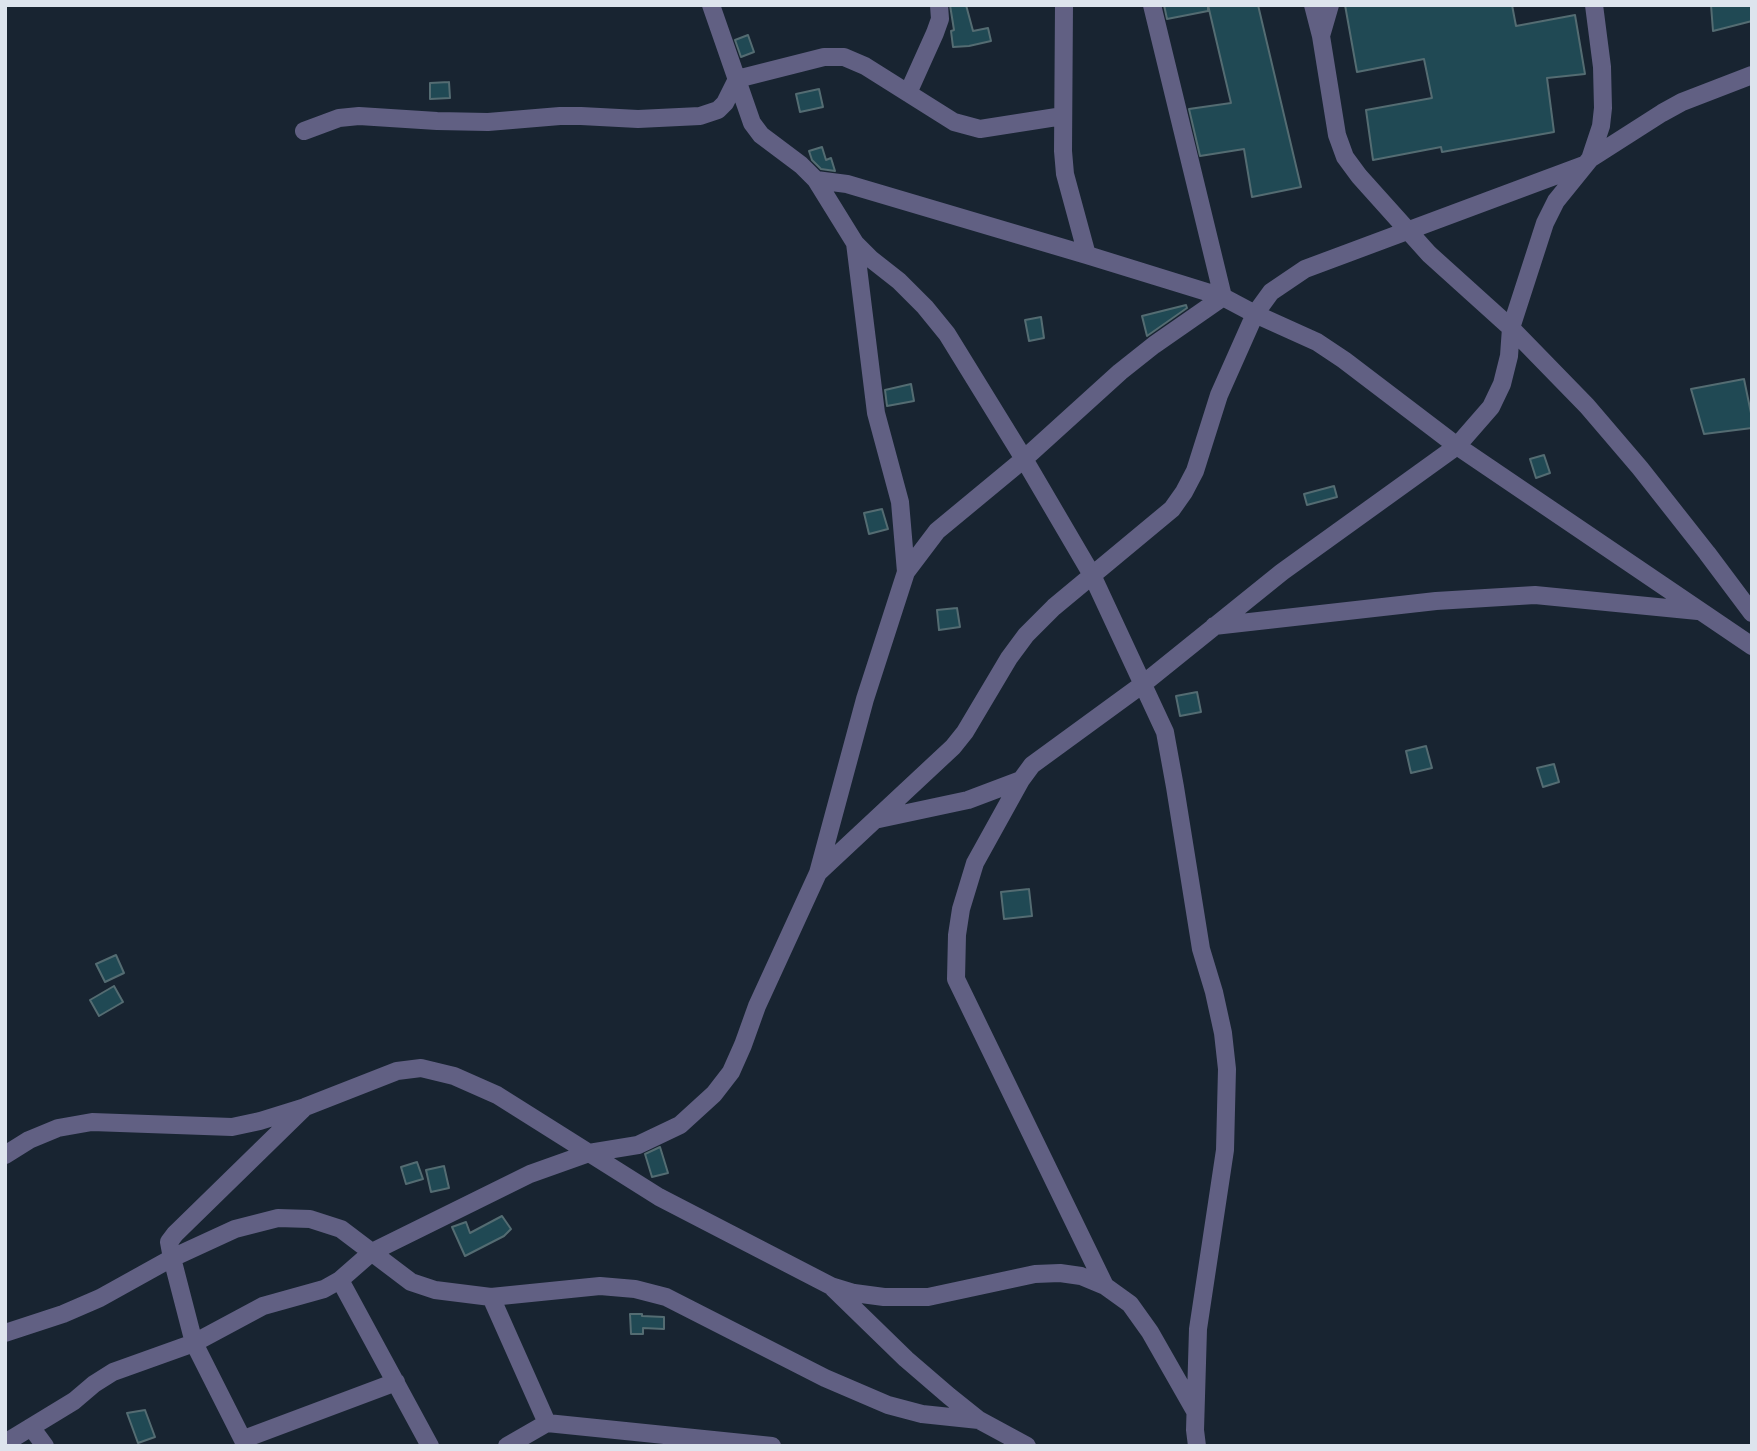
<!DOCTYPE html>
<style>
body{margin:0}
#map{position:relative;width:1757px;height:1451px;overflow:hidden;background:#182431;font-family:"DejaVu Sans",sans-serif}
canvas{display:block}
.frame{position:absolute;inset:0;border:7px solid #dde4ed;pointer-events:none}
</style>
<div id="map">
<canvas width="1757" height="1451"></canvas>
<div class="frame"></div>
</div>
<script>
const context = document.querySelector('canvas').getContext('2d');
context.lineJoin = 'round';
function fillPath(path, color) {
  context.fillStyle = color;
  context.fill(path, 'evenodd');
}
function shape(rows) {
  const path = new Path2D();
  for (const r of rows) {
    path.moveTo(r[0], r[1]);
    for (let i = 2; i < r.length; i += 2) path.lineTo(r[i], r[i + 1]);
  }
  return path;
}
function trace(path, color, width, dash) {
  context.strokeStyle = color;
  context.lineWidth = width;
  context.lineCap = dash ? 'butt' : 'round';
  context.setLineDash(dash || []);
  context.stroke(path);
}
const building = shape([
 [950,5,966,5,973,31,988,28,991,41,969,46,953,47,951,31,954,30,950,5],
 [1164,5,1208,5,1208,11,1167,19,1164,5],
 [1208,5,1258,5,1301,187,1252,197,1244,149,1200,156,1189,109,1231,103,1208,5],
 [1345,5,1512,5,1516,26,1575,15,1585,74,1547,78,1554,132,1442,152,1441,147,1373,160,1366,110,1432,98,1424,59,1357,72,1345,5],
 [1711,5,1752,5,1752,21,1713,31,1711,5],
 [748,35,754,52,741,57,735,40,748,35],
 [449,82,450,98,430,99,430,83,449,82],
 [819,89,823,107,800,112,796,94,819,89],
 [822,147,826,160,831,158,835,171,821,169,812,160,809,151,822,147],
 [1186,305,1187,308,1147,336,1142,316,1186,305],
 [1041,317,1044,338,1029,341,1025,320,1041,317],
 [1744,379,1752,418,1752,428,1704,434,1691,389,1744,379],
 [911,384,914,401,887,406,885,390,911,384],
 [1544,455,1550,473,1536,478,1530,459,1544,455],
 [1334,486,1337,497,1307,505,1304,494,1334,486],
 [882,509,888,529,869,534,864,513,882,509],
 [957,608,960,627,939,630,937,610,957,608],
 [1197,692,1201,712,1180,716,1176,696,1197,692],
 [1426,746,1432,768,1411,773,1406,751,1426,746],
 [1554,764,1559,782,1543,787,1537,768,1554,764],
 [1029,889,1032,916,1004,919,1001,892,1029,889],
 [116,955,124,973,105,982,96,964,116,955],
 [114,986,123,1002,99,1016,90,1000,114,986],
 [660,1147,668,1173,652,1177,645,1154,660,1147],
 [417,1162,423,1179,406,1184,401,1167,417,1162],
 [444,1166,449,1188,431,1192,426,1170,444,1166],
 [502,1216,511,1229,504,1236,465,1256,452,1227,466,1222,470,1233,502,1216],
 [630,1314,642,1314,642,1316,664,1317,664,1329,643,1328,643,1334,631,1334,630,1314],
 [145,1410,155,1437,138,1443,127,1413,145,1410]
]);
const minor = shape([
 [711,5,752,123,761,135,801,165,816,180,855,243,871,259,899,281,925,307,947,334,1024,459,1092,575,1165,732,1175,787,1201,949,1214,992,1223,1033,1227,1069,1225,1150,1198,1329,1195,1430,1197,1446],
 [1064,5,1063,151,1065,174,1087,255],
 [1152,5,1223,297],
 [1313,5,1321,36,1337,135,1345,157,1359,176,1429,254,1511,328,1587,406,1640,468,1707,553,1752,613],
 [1321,36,1330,5],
 [908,93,935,33,940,19,939,5],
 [304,131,339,118,359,116,437,121,488,122,560,116,581,116,638,119,700,116,718,110,725,103,737,79,824,57,844,57,865,66,954,122,980,129,1063,116],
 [1590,159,1601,126,1603,108,1602,67,1594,5],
 [816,180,847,184,1087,255,1223,297,1255,314,1317,342,1344,360,1457,446,1752,646],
 [855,243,876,413,900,502,906,572],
 [1214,626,1436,601,1535,595,1698,611],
 [879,819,968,800,1021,780],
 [818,873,953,747,965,732,1009,658,1026,635,1054,607,1172,509,1184,492,1195,471,1219,395,1255,314,1271,292,1305,269,1584,165],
 [5,1155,29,1140,58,1128,92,1122,232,1127,260,1121,305,1107,397,1071,421,1068,454,1076,497,1095,659,1197,831,1286,854,1293,884,1297,928,1297,1035,1274,1060,1273,1081,1276,1105,1286,1130,1304,1150,1332,1195,1411],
 [340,1280,430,1446],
 [1105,1286,956,979,957,935,961,909,975,863,1021,780,1032,765,1143,684,1282,572,1457,446,1491,407,1502,384,1509,356,1511,328,1545,223,1556,201,1590,159,1662,113,1682,102,1752,75],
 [833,1288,906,1359,949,1396,979,1420,1027,1446],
 [491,1297,547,1423],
 [5,1333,63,1314,100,1298,172,1258,235,1229,278,1218,310,1219,341,1229,411,1282,435,1290,491,1297,600,1286,635,1289,666,1297,825,1378,888,1405,922,1414,979,1420],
 [31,1427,45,1446],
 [244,1439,396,1382],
 [5,1443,74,1401,94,1384,113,1372,194,1343,263,1306,324,1289,340,1280,372,1252,530,1174,589,1153,638,1145,680,1125,714,1094,731,1072,743,1045,757,1006,818,873,865,699,906,572,937,531,1024,459,1120,372,1154,345,1223,297],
 [246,1446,194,1343,172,1258,169,1242,175,1234,303,1109],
 [507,1446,547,1423,772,1446]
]);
fillPath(building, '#204954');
trace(building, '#546c72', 2);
trace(minor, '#616083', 18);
</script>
